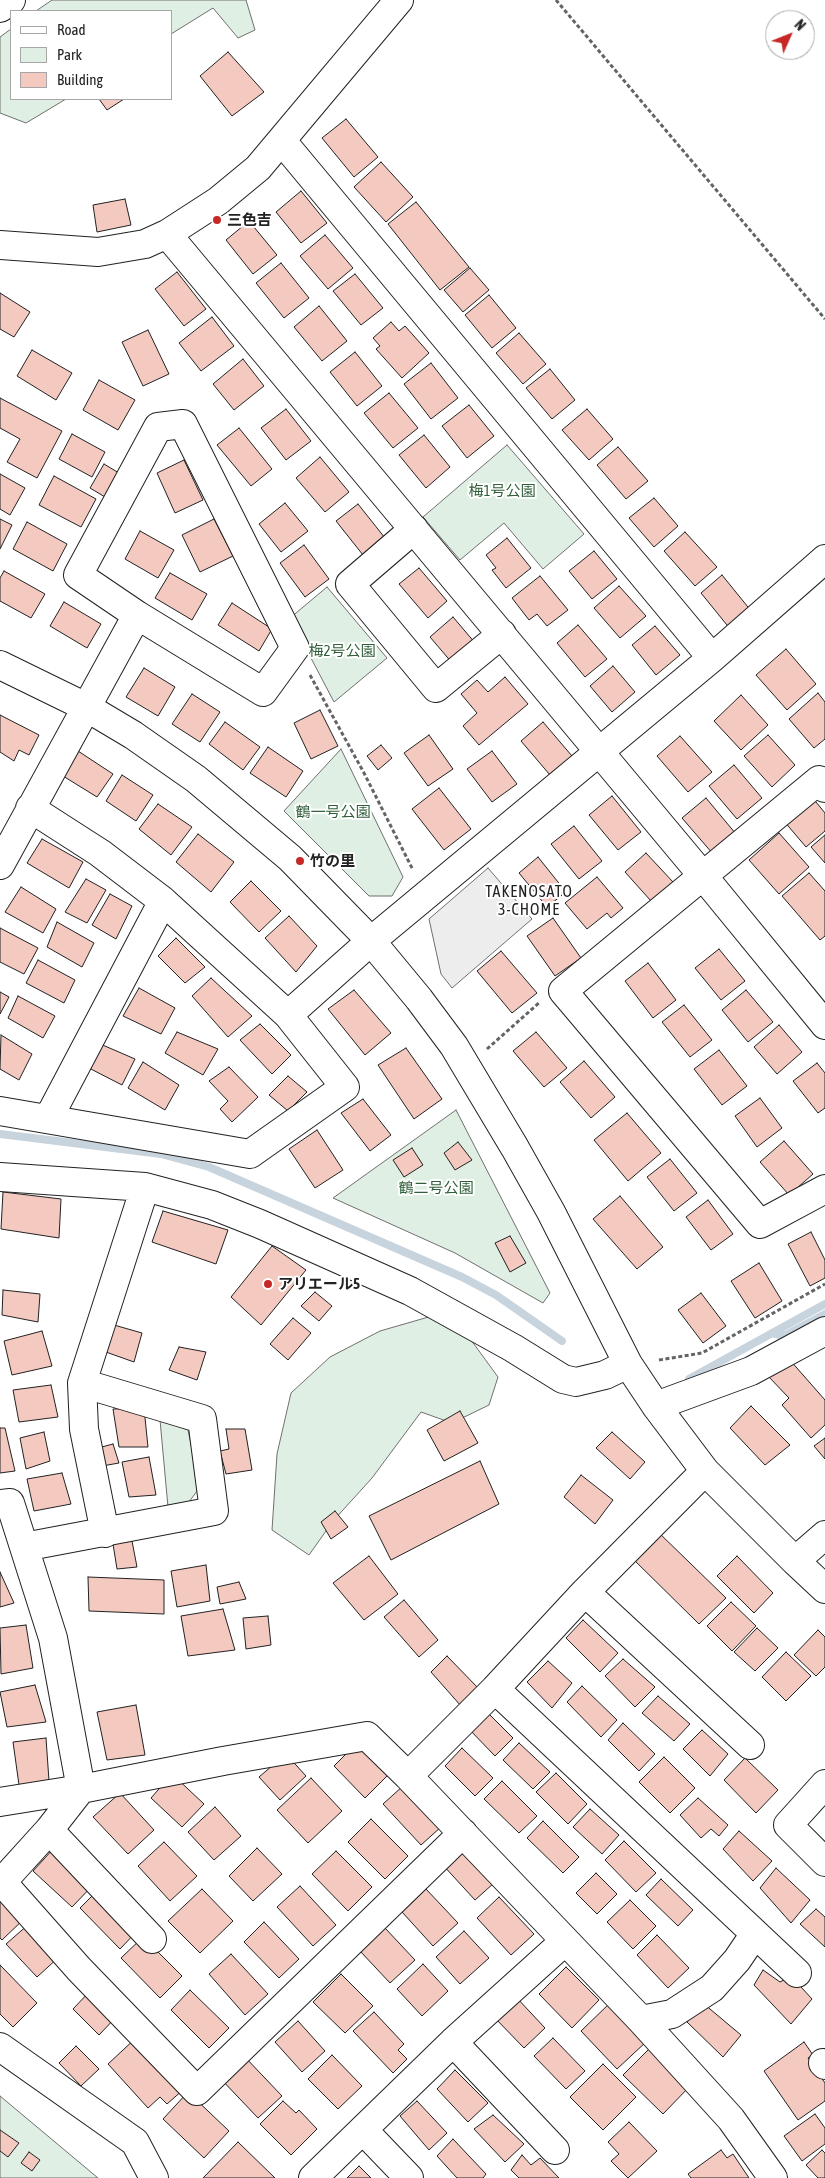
<!DOCTYPE html>
<meta charset="utf-8">
<style>
body{margin:0}
#map{position:relative;width:825px;height:2178px;overflow:hidden;background:#fff;font-family:"Asap Condensed",sans-serif}
canvas{display:block}
.legend{position:absolute;left:10px;top:10px;width:162px;height:90px;box-sizing:border-box;background:#fff;border:1px solid #a7a7a7;margin:0;padding:6px 9px;list-style:none;font-size:15px;color:#222}
.legend li{display:flex;align-items:center;gap:10px;height:25px}
.legend b{width:25px;border:1px solid #a7a7a7}
.north{position:absolute;left:765px;top:10px;width:50px;height:50px;box-sizing:border-box;background:#fff;border:1px solid #a7a7a7;border-radius:50%;rotate:46deg;font-size:14px;font-weight:700;line-height:20px;text-align:center;color:#222}
.north::after{content:'';display:block;margin:auto;width:18px;height:22px;background:#c62828;clip-path:polygon(50% 0,100% 100%,50% 72%,0 100%)}
</style>
<div id="map">
<canvas width="825" height="2178"></canvas>
<ul class="legend">
<li><b style="height:6px;background:#fff"></b>Road</li>
<li><b style="height:14px;background:#e0efe3"></b>Park</li>
<li><b style="height:14px;background:#f3c9c0"></b>Building</li>
</ul>
<div class="north">N</div>
</div>
<script>
const context = document.querySelector('canvas').getContext('2d');
context.lineJoin = 'round';
function fillPath(path, color) {
  context.fillStyle = color;
  context.fill(path, 'evenodd');
}
function shape(rows) {
  const path = new Path2D();
  for (const r of rows) {
    path.moveTo(r[0], r[1]);
    for (let i = 2; i < r.length; i += 2) path.lineTo(r[i], r[i + 1]);
  }
  return path;
}
function trace(path, color, width, dash) {
  context.strokeStyle = color;
  context.lineWidth = width;
  context.lineCap = dash ? 'butt' : 'round';
  context.setLineDash(dash || []);
  context.stroke(path);
}
function label(font, color, halo, rows, align = 'center') {
  context.font = font + ' "Asap Condensed","Noto Sans JP",sans-serif';
  context.lineWidth = 4;
  context.setLineDash([]);
  context.textBaseline = 'middle';
  context.strokeStyle = halo;
  context.fillStyle = color;
  for (const [text, x, y, turn = 0] of rows) {
    context.save();
    context.translate(x, y);
    context.rotate((+turn || 0) * Math.PI / 180);
    context.textAlign = isNaN(turn) ? turn : align;
    if (halo) context.strokeText(text, 0, 0);
    context.fillText(text, 0, 0);
    context.restore();
  }
}
const green = shape([
 [52,0,246,0,255,30,238,38,213,8,171,34,171,11,36,11,52,0],
 [11,29,11,99,66,99,26,123,0,113,0,37,11,29],
 [507,445,584,534,543,569,504,523,460,560,423,517,507,445],
 [327,587,387,658,334,702,290,618,327,587],
 [341,749,403,877,392,896,369,896,284,811,341,749],
 [456,1110,550,1293,543,1303,455,1253,333,1198,456,1110],
 [432,1316,463,1329,498,1377,489,1405,452,1423,421,1412,372,1478,333,1521,309,1555,272,1530,277,1454,291,1393,330,1357,380,1331,432,1316],
 [160,1420,188,1430,200,1487,189,1502,168,1507,160,1420],
 [0,2096,98,2178,0,2178,0,2096]
]);
const parking = shape([
 [488,868,532,919,452,988,441,974,429,919,488,868]
]);
const stream = shape([
 [0,1134,161,1154,209,1167,462,1277,496,1295,562,1341],
 [772,1333,784,1336,825,1314],
 [689,1379,825,1304]
]);
const building = shape([
 [228,52,264,92,232,116,200,76,228,52],
 [99,99,124,99,107,110,99,99],
 [346,119,378,157,354,177,322,138,346,119],
 [381,162,413,197,386,222,354,187,381,162],
 [301,191,327,223,301,243,276,212,301,191],
 [125,199,131,225,97,232,93,205,125,199],
 [416,202,469,267,440,290,388,224,416,202],
 [249,221,277,255,253,274,226,240,249,221],
 [325,235,353,268,328,289,300,256,325,235],
 [281,263,309,298,284,318,256,283,281,263],
 [470,268,489,290,463,312,444,290,470,268],
 [177,272,206,309,184,326,155,289,177,272],
 [355,274,383,308,361,325,333,291,355,274],
 [0,293,30,312,14,337,0,329,0,293],
 [489,295,516,328,492,348,465,315,489,295],
 [319,306,347,341,322,361,294,327,319,306],
 [212,317,234,346,201,371,179,343,212,317],
 [391,322,399,331,405,326,429,353,402,378,376,349,380,346,373,338,391,322],
 [148,330,169,374,143,386,122,342,148,330],
 [519,333,546,364,523,384,496,353,519,333],
 [32,350,72,373,56,400,17,376,32,350],
 [355,352,382,386,357,406,330,372,355,352],
 [243,359,264,386,234,410,213,384,243,359],
 [431,363,458,398,431,419,404,384,431,363],
 [550,369,575,400,552,419,526,388,550,369],
 [99,380,135,400,118,430,83,410,99,380],
 [389,393,418,428,393,448,364,413,389,393],
 [0,398,62,431,37,478,7,462,20,439,0,428,0,398],
 [469,405,494,436,467,458,442,426,469,405],
 [286,409,311,441,286,460,261,428,286,409],
 [587,409,613,439,589,460,562,430,587,409],
 [239,428,272,469,251,486,217,445,239,428],
 [72,434,105,452,92,477,59,459,72,434],
 [424,435,450,467,426,488,399,455,424,435],
 [618,447,648,481,626,499,597,465,618,447],
 [320,457,349,492,325,512,296,478,320,457],
 [184,460,203,500,175,513,157,473,184,460],
 [104,464,119,473,105,497,90,488,104,464],
 [0,474,25,488,10,515,0,509,0,474],
 [54,476,96,499,81,527,39,505,54,476],
 [654,498,678,526,654,547,629,518,654,498],
 [285,503,308,531,281,552,259,524,285,503],
 [358,504,385,538,363,555,336,521,358,504],
 [0,519,12,525,0,549,0,519],
 [214,519,233,556,200,572,182,535,214,519],
 [27,522,67,544,53,571,13,549,27,522],
 [140,531,174,550,158,578,125,559,140,531],
 [685,532,717,567,695,586,664,551,685,532],
 [507,538,531,568,506,588,492,570,496,568,486,555,507,538],
 [304,545,329,579,305,597,280,563,304,545],
 [594,551,617,579,592,599,569,571,594,551],
 [419,568,447,601,428,618,399,584,419,568],
 [4,571,45,594,31,618,0,601,0,578,4,571],
 [170,573,207,594,192,620,155,598,170,573],
 [722,575,752,612,731,630,701,593,722,575],
 [540,576,568,610,547,626,537,614,529,620,512,598,540,576],
 [619,586,646,616,620,638,594,608,619,586],
 [64,602,101,624,87,648,50,626,64,602],
 [232,603,272,629,259,651,218,625,232,603],
 [453,617,476,644,453,664,430,637,453,617],
 [578,625,607,659,585,677,557,643,578,625],
 [655,626,680,655,656,675,632,645,655,626],
 [786,649,816,684,787,710,756,675,786,649],
 [613,666,635,692,612,712,590,686,613,666],
 [144,668,175,687,158,716,126,697,144,668],
 [505,677,528,704,479,745,463,726,477,713,461,694,477,680,488,692,505,677],
 [818,693,825,702,825,739,814,748,789,719,818,693],
 [192,694,220,712,200,742,172,724,192,694],
 [741,695,768,725,741,750,714,721,741,695],
 [320,710,338,746,311,759,294,723,320,710],
 [0,715,39,735,29,755,19,750,14,761,0,752,0,715],
 [225,722,260,747,243,770,209,744,225,722],
 [543,722,572,756,550,775,521,741,543,722],
 [429,735,453,769,428,786,404,753,429,735],
 [768,735,795,765,772,787,744,756,768,735],
 [680,736,712,772,688,792,657,756,680,736],
 [381,745,392,758,378,770,367,756,381,745],
 [268,747,303,771,286,797,250,773,268,747],
 [78,751,113,774,97,797,63,776,78,751],
 [492,751,517,784,492,802,467,769,492,751],
 [734,765,762,798,737,819,709,786,734,765],
 [122,775,153,795,136,821,106,801,122,775],
 [439,788,471,829,444,850,412,809,439,788],
 [612,796,641,832,618,850,589,815,612,796],
 [811,796,825,813,825,831,806,847,783,820,811,796],
 [706,798,736,834,713,854,682,818,706,798],
 [158,804,192,827,171,855,139,829,158,804],
 [574,826,602,861,579,879,551,844,574,826],
 [779,833,809,867,779,894,749,860,779,833],
 [198,834,234,862,211,892,176,862,198,834],
 [825,835,825,863,811,847,825,835],
 [42,839,83,862,69,888,27,863,42,839],
 [646,853,673,882,651,901,625,872,646,853],
 [538,857,566,892,547,907,519,873,538,857],
 [809,873,825,891,825,936,820,940,782,896,809,873],
 [597,877,623,908,611,918,607,913,587,929,565,903,597,877],
 [86,879,106,890,87,923,65,912,86,879],
 [251,881,281,911,259,932,230,902,251,881],
 [21,887,56,909,43,933,5,912,21,887],
 [110,894,132,906,116,939,92,925,110,894],
 [289,916,317,946,296,972,265,938,289,916],
 [553,918,581,958,555,976,527,936,553,918],
 [57,922,94,943,82,967,47,947,57,922],
 [0,928,38,948,24,974,0,962,0,928],
 [176,938,205,967,185,983,158,956,176,938],
 [719,949,745,981,721,1000,695,968,719,949],
 [501,951,537,993,512,1013,477,971,501,951],
 [38,960,75,980,64,1003,26,983,38,960],
 [648,963,676,1000,653,1018,625,981,648,963],
 [211,978,252,1016,228,1037,192,996,211,978],
 [139,988,175,1008,161,1034,123,1016,139,988],
 [354,990,391,1033,365,1055,328,1009,354,990],
 [746,990,773,1022,748,1042,722,1010,746,990],
 [0,992,9,997,0,1014,0,992],
 [18,996,55,1016,43,1038,8,1018,18,996],
 [684,1005,712,1040,690,1057,662,1022,684,1005],
 [260,1024,291,1055,272,1074,240,1040,260,1024],
 [779,1025,802,1052,777,1074,754,1047,779,1025],
 [177,1032,218,1049,203,1075,165,1053,177,1032],
 [536,1032,567,1068,544,1087,513,1051,536,1032],
 [1,1035,32,1054,19,1080,0,1069,1,1035],
 [98,1043,135,1059,122,1085,85,1066,98,1043],
 [406,1048,442,1099,414,1119,378,1065,406,1048],
 [719,1050,747,1086,722,1105,694,1069,719,1050],
 [584,1061,615,1097,591,1118,560,1082,584,1061],
 [143,1062,179,1085,165,1110,128,1088,143,1062],
 [817,1063,825,1073,825,1108,818,1113,793,1081,817,1063],
 [229,1067,258,1097,232,1122,220,1109,228,1101,209,1081,229,1067],
 [288,1076,307,1092,288,1111,269,1095,288,1076],
 [760,1098,782,1128,757,1147,735,1116,760,1098],
 [363,1099,391,1135,370,1151,341,1113,363,1099],
 [627,1113,661,1153,628,1181,594,1140,627,1113],
 [317,1130,343,1170,315,1188,289,1149,317,1130],
 [784,1141,813,1174,789,1195,760,1162,784,1141],
 [458,1142,472,1160,455,1170,444,1153,458,1142],
 [412,1148,423,1165,404,1177,393,1160,412,1148],
 [670,1159,697,1193,674,1211,647,1177,670,1159],
 [3,1192,61,1199,59,1238,1,1229,3,1192],
 [620,1196,663,1247,637,1269,593,1219,620,1196],
 [708,1200,733,1234,711,1250,686,1217,708,1200],
 [163,1211,228,1230,216,1264,152,1242,163,1211],
 [811,1232,825,1260,825,1278,810,1286,788,1244,811,1232],
 [510,1236,526,1263,510,1272,495,1243,510,1236],
 [272,1246,306,1270,261,1325,231,1297,272,1246],
 [759,1263,782,1301,755,1318,731,1281,759,1263],
 [3,1290,40,1294,38,1322,2,1315,3,1290],
 [315,1292,332,1306,319,1321,301,1306,315,1292],
 [701,1293,726,1326,703,1343,678,1310,701,1293],
 [293,1318,311,1333,288,1360,270,1344,293,1318],
 [114,1325,142,1333,134,1362,103,1351,114,1325],
 [42,1331,52,1366,12,1375,4,1341,42,1331],
 [179,1347,206,1352,197,1380,169,1370,179,1347],
 [789,1359,825,1400,825,1425,811,1438,782,1405,789,1398,768,1376,789,1359],
 [51,1385,58,1417,19,1422,13,1390,51,1385],
 [751,1406,790,1445,765,1465,730,1428,751,1406],
 [144,1408,148,1447,119,1447,113,1409,144,1408],
 [460,1411,478,1443,444,1461,427,1430,460,1411],
 [0,1428,5,1428,15,1471,0,1473,0,1428],
 [226,1429,245,1429,252,1470,226,1474,220,1451,229,1449,226,1429],
 [44,1432,50,1461,26,1469,20,1438,44,1432],
 [612,1432,645,1462,630,1479,596,1448,612,1432],
 [825,1438,825,1459,814,1446,825,1438],
 [113,1444,119,1463,102,1466,98,1448,113,1444],
 [149,1457,156,1495,129,1497,122,1462,149,1457],
 [480,1461,499,1504,391,1560,369,1516,480,1461],
 [62,1473,71,1504,34,1511,27,1479,62,1473],
 [581,1475,613,1500,595,1524,564,1497,581,1475],
 [335,1511,348,1527,331,1539,321,1522,335,1511],
 [655,1529,726,1598,699,1624,629,1555,655,1529],
 [132,1541,137,1567,117,1569,113,1544,132,1541],
 [369,1556,398,1594,364,1620,333,1583,369,1556],
 [737,1556,773,1593,754,1613,717,1576,737,1556],
 [206,1565,210,1601,177,1607,171,1571,206,1565],
 [0,1572,14,1603,0,1607,0,1572],
 [88,1577,164,1580,164,1614,89,1611,88,1577],
 [239,1582,246,1599,220,1604,217,1587,239,1582],
 [404,1600,438,1640,419,1657,384,1617,404,1600],
 [731,1602,756,1626,732,1651,707,1626,731,1602],
 [223,1609,235,1650,188,1656,181,1616,223,1609],
 [268,1616,271,1645,246,1649,243,1618,268,1616],
 [583,1620,618,1653,600,1672,566,1638,583,1620],
 [26,1625,33,1668,1,1674,0,1628,26,1625],
 [757,1628,778,1648,755,1671,734,1652,757,1628],
 [818,1630,825,1637,825,1667,816,1676,794,1655,818,1630],
 [786,1652,811,1676,786,1701,762,1677,786,1652],
 [447,1656,479,1689,461,1706,431,1672,447,1656],
 [623,1659,655,1687,635,1707,605,1676,623,1659],
 [548,1661,572,1683,552,1708,527,1682,548,1661],
 [35,1685,46,1722,7,1727,0,1692,35,1685],
 [582,1686,617,1720,601,1737,567,1702,582,1686],
 [658,1696,690,1724,674,1741,642,1713,658,1696],
 [136,1705,145,1755,107,1760,97,1712,136,1705],
 [485,1710,513,1738,495,1756,467,1727,485,1710],
 [623,1723,655,1754,639,1771,608,1740,623,1723],
 [702,1730,728,1754,710,1776,683,1749,702,1730],
 [46,1738,49,1781,19,1785,13,1742,46,1738],
 [359,1741,390,1773,365,1798,334,1766,359,1741],
 [519,1743,550,1772,533,1789,503,1760,519,1743],
 [462,1748,493,1778,475,1796,445,1766,462,1748],
 [286,1754,306,1776,280,1800,259,1777,286,1754],
 [664,1757,695,1788,670,1813,639,1782,664,1757],
 [745,1758,778,1790,756,1813,724,1780,745,1758],
 [556,1773,587,1804,568,1824,536,1792,556,1773],
 [172,1774,204,1804,182,1827,151,1798,172,1774],
 [311,1778,342,1811,308,1843,277,1810,311,1778],
 [502,1781,537,1816,519,1833,484,1799,502,1781],
 [403,1786,441,1827,421,1845,383,1804,403,1786],
 [120,1793,154,1830,128,1854,93,1817,120,1793],
 [698,1798,728,1825,719,1836,711,1829,701,1838,680,1815,698,1798],
 [215,1807,241,1836,214,1860,188,1832,215,1807],
 [590,1809,619,1835,602,1854,573,1827,590,1809],
 [371,1819,408,1856,385,1879,348,1842,371,1819],
 [543,1821,579,1857,563,1873,527,1838,543,1821],
 [739,1831,772,1861,753,1881,723,1849,739,1831],
 [624,1841,656,1873,636,1892,605,1860,624,1841],
 [164,1842,197,1876,170,1901,138,1866,164,1842],
 [460,1846,494,1883,475,1900,441,1863,460,1846],
 [55,1847,94,1884,72,1907,33,1871,55,1847],
 [257,1848,282,1874,253,1901,229,1876,257,1848],
 [336,1851,372,1887,348,1911,312,1874,336,1851],
 [776,1868,810,1900,791,1923,760,1888,776,1868],
 [596,1873,617,1894,597,1914,576,1893,596,1873],
 [661,1879,693,1910,678,1926,646,1895,661,1879],
 [300,1886,336,1925,313,1946,277,1907,300,1886],
 [0,1889,26,1917,2,1940,0,1938,0,1889],
 [202,1889,233,1921,200,1953,168,1921,202,1889],
 [426,1889,458,1923,433,1946,402,1912,426,1889],
 [98,1890,138,1930,120,1949,80,1908,98,1890],
 [499,1897,534,1934,511,1955,477,1918,499,1897],
 [630,1900,656,1926,633,1949,607,1922,630,1900],
 [816,1909,825,1917,825,1947,800,1924,816,1909],
 [264,1922,299,1959,279,1978,244,1942,264,1922],
 [29,1924,59,1957,37,1977,6,1944,29,1924],
 [385,1928,415,1960,390,1983,360,1951,385,1928],
 [464,1931,489,1958,460,1984,436,1957,464,1931],
 [657,1935,689,1968,668,1988,637,1955,657,1935],
 [143,1937,182,1976,160,1998,121,1958,143,1937],
 [231,1954,268,1994,245,2015,209,1974,231,1954],
 [423,1964,448,1991,422,2016,397,1989,423,1964],
 [0,1965,37,2003,13,2027,0,2014,0,1965],
 [566,1967,599,2000,572,2028,539,1994,566,1967],
 [763,1970,780,1982,791,1976,812,1999,791,2024,754,1985,763,1970],
 [341,1974,373,2006,345,2033,313,2002,341,1974],
 [92,1989,118,2015,99,2035,73,2009,92,1989],
 [190,1990,229,2028,209,2048,171,2010,190,1990],
 [516,1997,545,2028,524,2048,494,2017,516,1997],
 [610,2003,647,2041,617,2069,581,2031,610,2003],
 [704,2004,741,2035,723,2057,687,2022,704,2004],
 [374,2012,404,2044,398,2050,407,2059,393,2073,353,2031,374,2012],
 [298,2021,325,2051,302,2072,275,2042,298,2021],
 [137,2037,184,2089,167,2104,160,2097,148,2108,108,2064,137,2037],
 [553,2038,585,2071,566,2089,534,2056,553,2038],
 [804,2042,813,2055,808,2058,825,2083,825,2101,798,2120,764,2071,804,2042],
 [76,2046,99,2069,81,2086,59,2063,76,2046],
 [652,2046,691,2085,663,2114,623,2075,652,2046],
 [243,2055,282,2096,258,2118,219,2077,243,2055],
 [332,2055,362,2086,338,2109,308,2079,332,2055],
 [603,2064,636,2097,603,2130,570,2097,603,2064],
 [455,2070,488,2103,468,2122,437,2089,455,2070],
 [188,2092,229,2131,204,2158,163,2119,188,2092],
 [283,2101,296,2113,299,2110,317,2129,291,2155,260,2124,283,2101],
 [417,2101,447,2133,429,2150,400,2116,417,2101],
 [815,2114,825,2128,825,2144,802,2161,784,2136,815,2114],
 [493,2115,524,2144,505,2162,474,2129,493,2115],
 [629,2122,657,2151,628,2178,611,2161,619,2154,608,2142,629,2122],
 [0,2130,19,2143,8,2157,0,2151,0,2130],
 [453,2139,486,2174,483,2178,457,2178,437,2156,453,2139],
 [238,2142,275,2178,203,2178,238,2142],
 [721,2150,727,2158,733,2154,749,2178,691,2178,688,2174,721,2150],
 [822,2150,825,2153,825,2178,818,2178,806,2165,822,2150],
 [29,2152,40,2160,32,2171,21,2163,29,2152],
 [522,2155,531,2165,540,2158,559,2178,519,2178,511,2170,522,2155],
 [359,2166,371,2178,347,2178,359,2166]
]);
const path = shape([
 [556,0,825,319],
 [310,675,364,773,413,870],
 [487,1049,540,1002],
 [659,1360,702,1353,825,1284]
]);
const minor = shape([
 [282,141,712,658],
 [167,234,703,876,825,1025],
 [0,245,98,252,145,244,167,234,218,201,258,168,399,0],
 [183,424,295,648,263,692,137,615,78,575,158,427,183,424],
 [414,529,350,584,436,688,502,634],
 [0,665,86,707,133,735,196,779,290,858,371,941,419,999,454,1046,515,1148,551,1212,628,1364,656,1406,705,1471,795,1561,825,1589],
 [825,788,819,780,563,991,760,1224,825,1189],
 [0,865,137,615],
 [288,1015,371,941,712,658,825,559],
 [0,1111,250,1154,345,1087,288,1015,163,901,100,853,30,808],
 [48,1119,163,901],
 [0,1177,145,1187,212,1205,260,1224,410,1291,513,1348,563,1379,576,1382,605,1375,628,1364],
 [82,1383,84,1429,105,1533],
 [656,1406,751,1371,825,1331],
 [0,1504,10,1503,53,1638,81,1789,49,1830,2,1882,79,1969,197,2091,463,1833],
 [24,1547,214,1511,202,1419,82,1383,145,1187],
 [795,1561,825,1535],
 [585,1592,750,1745],
 [495,1689,797,1973],
 [408,1776,495,1689,585,1592,705,1471],
 [825,1784,788,1825,825,1862],
 [0,1802,81,1789,223,1761,367,1736,408,1776,641,2020,731,2119,773,2178],
 [49,1830,152,1939],
 [641,2020,672,2014,712,1988,737,1960,754,1935],
 [453,2042,555,2150],
 [0,2047,135,2142,154,2178],
 [823,2063,825,2065],
 [363,2130,409,2178],
 [313,2178,453,2042,565,1941]
]);
const major = shape([
 [0,8,11,0]
]);
const markers = [
 [217,220,5,"#c62828"],
 [300,861,5,"#c62828"],
 [268,1284,5,"#c62828"]
];
const poiNames = [
 ["三色吉",227,220],
 ["竹の里",310,861],
 ["アリエール5",278,1284]
];
const parkNames = [
 ["梅1号公園",502,491],
 ["梅2号公園",342,651],
 ["鶴一号公園",333,812],
 ["鶴二号公園",436,1188]
];
const neighbourhoodNames = [
 ["TAKENOSATO",529,892],
 ["3-CHOME",529,910]
];
fillPath(green, '#e0efe3');
trace(green, '#6f6f6f', 1);
fillPath(parking, '#ededed');
trace(parking, '#6f6f6f', 1);
trace(stream, '#c7d3dd', 8);
fillPath(building, '#f3c9c0');
trace(building, '#222', 1);
trace(minor, '#222', 30);
trace(major, '#222', 30);
trace(path, '#646464', 3, [4, 2.5]);
trace(minor, '#fff', 28);
trace(major, '#fff', 28);
for (const [x, y, r, color] of markers) {
  const dot = new Path2D();
  dot.arc(x, y, r, 0, 2 * Math.PI);
  context.fillStyle = color;
  context.fill(dot);
  trace(dot, '#fff', 2);
}
label('bold 15px', '#222', '#fff', poiNames, 'left');
label('15px', '#2f5e38', '#fff', parkNames);
context.letterSpacing = '1px';
label('16px', '#222', '#fff', neighbourhoodNames);
context.letterSpacing = '0px';
</script>
